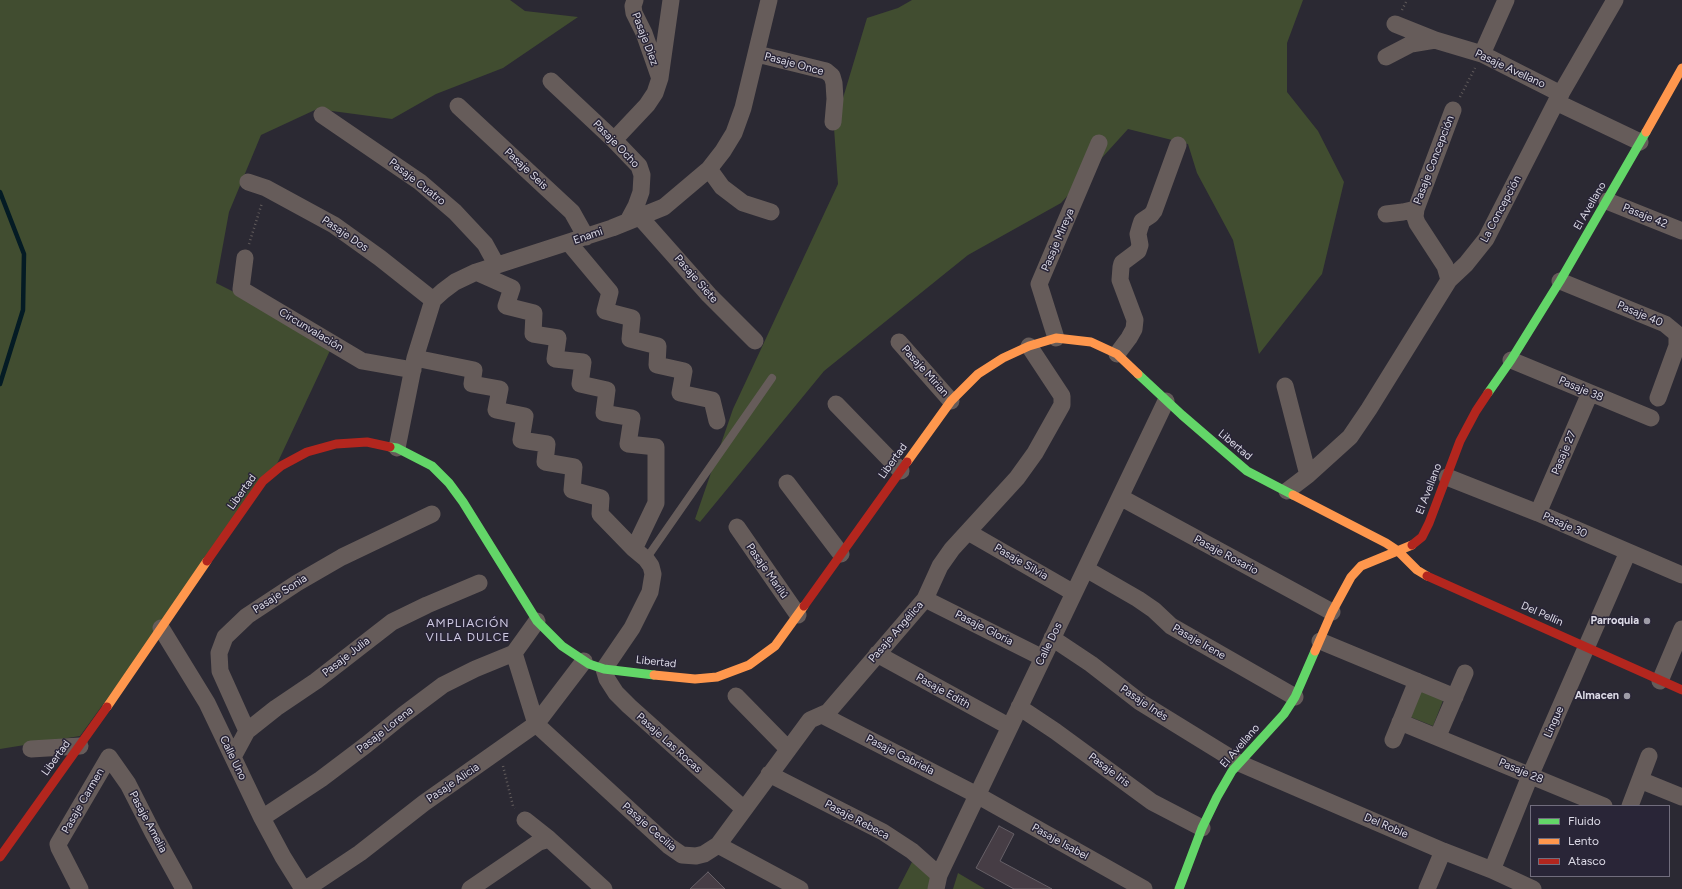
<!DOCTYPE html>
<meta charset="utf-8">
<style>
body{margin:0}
#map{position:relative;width:1682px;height:889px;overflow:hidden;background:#2b2933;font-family:Figtree,sans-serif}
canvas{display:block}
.legend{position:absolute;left:1530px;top:805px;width:140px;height:72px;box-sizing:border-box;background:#292537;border:1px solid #716d7d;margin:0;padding:5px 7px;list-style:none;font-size:12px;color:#dcdae6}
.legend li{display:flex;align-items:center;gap:8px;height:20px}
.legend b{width:20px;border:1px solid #716d7d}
</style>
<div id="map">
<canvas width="1682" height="889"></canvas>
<ul class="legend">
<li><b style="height:5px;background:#63d668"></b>Fluido</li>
<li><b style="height:5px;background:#ff974d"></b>Lento</li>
<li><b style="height:5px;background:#b3261e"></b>Atasco</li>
</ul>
</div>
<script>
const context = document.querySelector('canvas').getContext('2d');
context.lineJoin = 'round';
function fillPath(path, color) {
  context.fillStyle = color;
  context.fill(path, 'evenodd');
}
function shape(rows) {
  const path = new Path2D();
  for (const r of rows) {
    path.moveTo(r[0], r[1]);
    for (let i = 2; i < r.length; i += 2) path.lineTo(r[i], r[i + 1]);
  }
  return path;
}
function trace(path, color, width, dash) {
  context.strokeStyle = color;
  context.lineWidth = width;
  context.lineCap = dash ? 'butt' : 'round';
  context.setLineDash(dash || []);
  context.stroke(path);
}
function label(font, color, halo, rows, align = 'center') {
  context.font = font + ' Figtree,sans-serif';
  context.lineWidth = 3;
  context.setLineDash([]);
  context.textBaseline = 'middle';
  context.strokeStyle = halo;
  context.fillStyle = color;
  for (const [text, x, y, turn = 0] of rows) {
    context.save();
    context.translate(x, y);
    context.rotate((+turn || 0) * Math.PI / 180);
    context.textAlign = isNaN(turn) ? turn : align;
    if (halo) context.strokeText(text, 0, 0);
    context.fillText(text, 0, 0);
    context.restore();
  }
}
const green = shape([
 [0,0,510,0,525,11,578,17,503,68,436,94,392,119,317,109,261,135,229,212,216,283,334,342,276,466,80,736,0,749],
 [912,0,1303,0,1287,43,1287,92,1318,131,1344,182,1322,274,1259,354,1233,240,1197,173,1188,144,1128,129,1061,203,968,255,824,371,700,522,695,519,733,409,838,184,834,128,867,18,898,8],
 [1420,688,1444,698,1433,726,1408,716],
 [912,862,938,875,933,889,898,889],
 [958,873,985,889,953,889]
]);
const stream = shape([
 [0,192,24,254,23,310,0,384]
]);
const building = shape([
 [999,826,1014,834,1000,861,1052,889,1014,889,976,868,999,826],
 [708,872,725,889,690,889,708,872]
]);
const path = shape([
 [1402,10,1407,0],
 [1460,97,1475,68],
 [249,244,262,203],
 [503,766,513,806,515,808]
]);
const lane = shape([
 [646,559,772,378]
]);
const street = shape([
 [635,0,633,6,634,13,644,33,659,76],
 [1395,24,1435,40,1482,54,1561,94],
 [757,54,826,71,832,76,834,83,835,99,833,122],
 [1482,54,1506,0],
 [1386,57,1411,44,1435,40],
 [551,81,614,140,639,166,642,175,641,192,636,206,628,221],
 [1556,102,1640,142],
 [458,106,572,212,586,237],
 [322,115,420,182,455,212,485,244,496,264],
 [614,140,647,105,655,93,660,78,671,0],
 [709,169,722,187,743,203,771,212],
 [248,182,266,188,334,225,380,258,433,300],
 [1607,201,1682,231],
 [1386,214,1403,212,1416,209],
 [639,216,709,295,755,341],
 [569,243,610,292,605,311,632,318,630,339,658,346,657,365,684,371,680,393,712,400,717,421],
 [245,258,241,289,362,361,413,370],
 [476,272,512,288,506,306,534,313,533,334,558,338,555,359,583,362,580,384,607,390,604,413,632,418,628,444,656,447,656,503,634,549],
 [1449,280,1445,266,1417,223,1415,217,1416,209,1453,110],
 [1560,281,1665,324,1677,334,1677,346,1658,398],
 [1056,338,1039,284,1099,143],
 [899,342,951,401],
 [1117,354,1129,338,1134,329,1135,320,1120,280,1121,267,1122,263,1138,251,1140,245,1138,234,1140,227,1142,221,1151,215,1154,211,1178,145],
 [415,358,474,370,472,384,500,389,496,410,525,416,521,440,547,444,545,462,574,467,572,490,601,498,600,514,634,549,646,559,651,566,653,574,650,592,632,628,604,669,607,679,616,693,629,706,744,809],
 [1511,360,1651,418],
 [1285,386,1308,475],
 [836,404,901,471],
 [397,448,415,358,433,300,443,291,455,282,476,272,612,228,664,207,709,169,723,151,734,133,743,108,769,0],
 [1447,477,1538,513,1682,575],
 [787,483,841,554],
 [1287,491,1308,475,1350,437,1369,409,1449,280,1466,264,1486,239,1556,102,1615,0],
 [1120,497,1332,612],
 [1538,513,1590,393],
 [737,527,798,615],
 [968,532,1074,593],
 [1086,569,1138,599,1154,610,1171,626,1295,697],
 [925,599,1043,658],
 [161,628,207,703,262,818,283,857,303,889],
 [1052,638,1091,664,1140,702,1239,763,1443,851,1492,870,1533,889],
 [1320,641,1455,697],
 [514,653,537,621],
 [877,654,1010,727],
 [1660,681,1682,629],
 [736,696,788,749],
 [1019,707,1055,731,1152,802,1202,828],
 [822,715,977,795,1144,889],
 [1400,722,1604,806],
 [247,731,220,671,219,653,225,637,247,616,297,583,342,557,432,514],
 [1438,736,1465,673],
 [1393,740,1417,681],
 [31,749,80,746],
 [233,757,247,731,276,708,316,681,392,622,427,605,479,583],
 [769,774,883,832,912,851,939,875],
 [1640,780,1682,797],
 [1630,806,1649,756],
 [262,818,321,779,366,745,403,715,443,685,475,669,514,653,536,724,669,846,682,855,696,856,704,854,718,845,810,720,828,712,925,599,940,566,952,549,1017,478,1035,453,1062,405,1062,396,1029,346],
 [525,820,549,839,604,889],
 [718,845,800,889],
 [1492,870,1530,776,1628,552],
 [80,889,59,848,58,844,109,757,128,784,153,833,184,889],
 [306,889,360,853,424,803,536,724,584,661],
 [470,889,539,842,549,839],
 [936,889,939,875,1166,401],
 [1427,889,1443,851]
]);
const fast = shape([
 [1138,374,1182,415,1247,471,1293,495],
 [1488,393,1511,360,1560,281,1646,132],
 [390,447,397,448,432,466,449,483,463,502,537,621,562,646,589,664,604,669,654,675],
 [1179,889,1202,828,1217,797,1232,771,1284,714,1295,697,1315,651]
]);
const slow = shape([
 [1646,132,1682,68],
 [907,462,951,401,978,374,1003,358,1029,346,1056,338,1091,342,1117,354,1138,374],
 [1293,495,1386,543,1398,551,1417,570,1427,576],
 [1315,651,1332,612,1351,577,1361,566,1412,545],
 [654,675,695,679,717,677,749,665,775,646,804,606],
 [107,707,207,561]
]);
const jam = shape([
 [1412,545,1422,537,1429,523,1460,441,1476,411,1488,393],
 [207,561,263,481,281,466,307,452,336,444,367,442,390,447],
 [1427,576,1682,690],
 [804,606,907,462],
 [0,857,107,707]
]);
const markers = [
 [1647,621,4,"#9e9ca7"],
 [1627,696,4,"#9e9ca7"]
];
const streetNames = [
 ["Pasaje Diez",645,39,69],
 ["Pasaje Once",794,64,15],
 ["Pasaje Avellano",1510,69,25],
 ["Pasaje Ocho",616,144,46],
 ["Pasaje Concepción",1434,160,-69],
 ["Pasaje Seis",526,169,43],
 ["Pasaje Cuatro",417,182,38],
 ["El Avellano",1590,206,-60],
 ["La Concepción",1501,209,-62],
 ["Pasaje 42",1645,216,22],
 ["Pasaje Dos",345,234,34],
 ["Enami",588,236,-19],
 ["Pasaje Mireya",1058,240,-67],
 ["Pasaje Siete",696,279,49],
 ["Pasaje 40",1640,314,23],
 ["Circunvalación",311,330,31],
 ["Pasaje Mirian",925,371,48],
 ["Pasaje 38",1581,389,23],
 ["Libertad",1235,445,40],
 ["Pasaje 27",1564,453,-67],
 ["Libertad",893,461,-54],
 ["El Avellano",1429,489,-69],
 ["Libertad",242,492,-54],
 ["Pasaje 30",1565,525,24],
 ["Pasaje Rosario",1226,555,28],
 ["Pasaje Silvia",1021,562,30],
 ["Pasaje Marilú",767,571,55],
 ["Pasaje Sonia",280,594,-33],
 ["Del Pellin",1542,614,24],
 ["Pasaje Gloria",984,628,27],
 ["Pasaje Angélica",896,632,-49],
 ["Pasaje Irene",1199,642,30],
 ["Calle Dos",1049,644,-64],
 ["Pasaje Julia",346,657,-38],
 ["Libertad",656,662,6],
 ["Pasaje Edith",943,691,29],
 ["Pasaje Inés",1144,703,34],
 ["Lingue",1554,722,-66],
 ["Pasaje Lorena",385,730,-38],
 ["Pasaje Las Rocas",669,743,42],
 ["El Avellano",1240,746,-49],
 ["Pasaje Gabriela",900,755,27],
 ["Libertad",56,758,-54],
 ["Calle Uno",233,758,64],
 ["Pasaje Iris",1109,770,37],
 ["Pasaje 28",1521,771,23],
 ["Pasaje Alicia",453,783,-34],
 ["Pasaje Carmen",83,801,-60],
 ["Pasaje Rebeca",857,820,28],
 ["Pasaje Amelia",148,822,62],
 ["Del Roble",1386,826,23],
 ["Pasaje Cecilia",649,827,41],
 ["Pasaje Isabel",1060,842,29]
];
const poiNames = [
 ["Parroquia",1639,621],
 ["Almacen",1619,696]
];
const neighbourhoodNames = [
 ["AMPLIACIÓN",468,623],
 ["VILLA DULCE",468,637]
];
fillPath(green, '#414d30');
trace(stream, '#041b24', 4.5);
fillPath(building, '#463d45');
trace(building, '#666067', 1);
trace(path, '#615b5b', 2.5, [1, 3]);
trace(lane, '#665c5a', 8);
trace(street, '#665c5a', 17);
trace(fast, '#63d668', 9);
trace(slow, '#ff974d', 9);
trace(jam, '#b3261e', 9);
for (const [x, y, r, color] of markers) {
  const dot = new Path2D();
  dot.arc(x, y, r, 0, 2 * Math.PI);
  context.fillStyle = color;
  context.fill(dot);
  trace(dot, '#292537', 1.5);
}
label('11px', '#dcdae6', '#292537', streetNames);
label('bold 11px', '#dcdae6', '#292537', poiNames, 'right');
context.letterSpacing = '1px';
label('12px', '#cdc8e0', '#292537', neighbourhoodNames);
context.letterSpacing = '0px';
</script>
